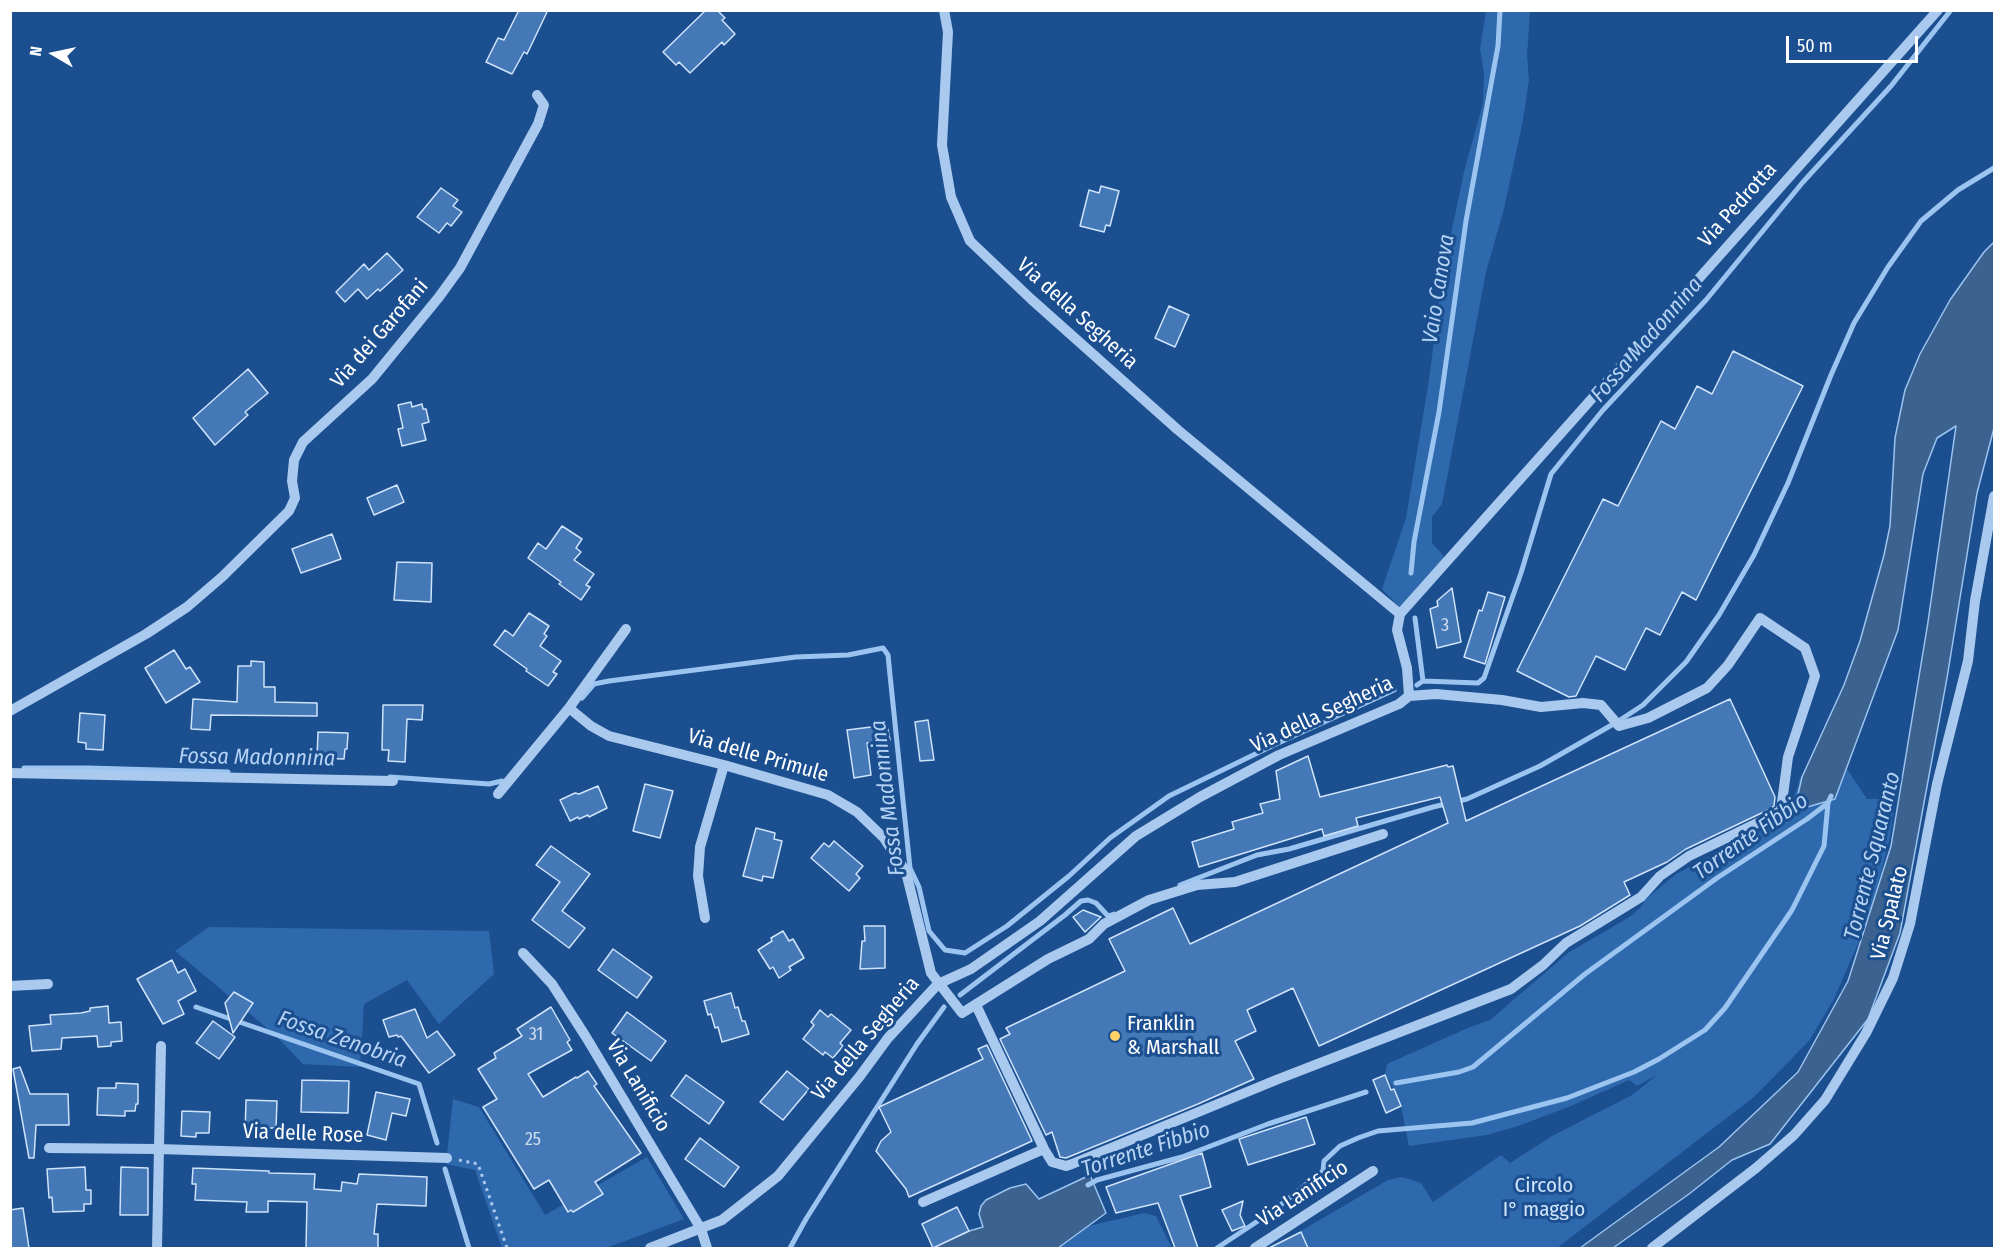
<!DOCTYPE html>
<meta charset="utf-8">
<style>
body{margin:0}
#map{position:relative;width:2005px;height:1259px;overflow:hidden;background:#1b4f8f;font-family:"Fira Sans Condensed",sans-serif}
canvas{display:block}
.frame{position:absolute;inset:0;border:12px solid #fff;pointer-events:none}
.north{position:absolute;left:24px;top:24px;width:60px;height:60px;-webkit-text-stroke:4px #1b4f8f;paint-order:stroke;rotate:279deg;font-size:16px;font-weight:700;line-height:24px;text-align:center;color:#fff}
.north::after{content:'';display:block;margin:auto;width:21px;height:27px;background:#fff;clip-path:polygon(50% 0,100% 100%,50% 72%,0 100%)}
.scale{position:absolute;left:1786px;top:36px;width:132px;height:27px;box-sizing:border-box;border:3px solid #fff;border-top:0;padding-left:8px;font-size:18px;line-height:21px;white-space:nowrap;color:#fff;-webkit-text-stroke:4px #1b4f8f;paint-order:stroke}
</style>
<div id="map">
<canvas width="2005" height="1259"></canvas>
<div class="frame"></div>
<div class="north">N</div>
<div class="scale">50 m</div>
</div>
<script>
const context = document.querySelector('canvas').getContext('2d');
context.lineJoin = 'round';
function fillPath(path, color) {
  context.fillStyle = color;
  context.fill(path, 'evenodd');
}
function shape(rows) {
  const path = new Path2D();
  for (const r of rows) {
    path.moveTo(r[0], r[1]);
    for (let i = 2; i < r.length; i += 2) path.lineTo(r[i], r[i + 1]);
  }
  return path;
}
function trace(path, color, width, dash) {
  context.strokeStyle = color;
  context.lineWidth = width;
  context.lineCap = dash ? 'butt' : 'round';
  context.setLineDash(dash || []);
  context.stroke(path);
}
function label(font, color, halo, rows, align = 'center') {
  context.font = font + ' "Fira Sans Condensed",sans-serif';
  context.lineWidth = 6;
  context.setLineDash([]);
  context.textBaseline = 'middle';
  context.strokeStyle = halo;
  context.fillStyle = color;
  for (const [text, x, y, turn = 0] of rows) {
    context.save();
    context.translate(x, y);
    context.rotate((+turn || 0) * Math.PI / 180);
    context.textAlign = isNaN(turn) ? turn : align;
    if (halo) context.strokeText(text, 0, 0);
    context.fillText(text, 0, 0);
    context.restore();
  }
}
const green = shape([
 [1486,11,1530,11,1527,56,1529,80,1523,120,1504,209,1486,272,1442,504,1432,517,1432,543,1449,562,1404,612,1382,589,1406,518,1429,380,1442,277,1464,172,1483,103,1484,73,1480,49],
 [1847,769,1867,799,1887,799,1894,809,1890,837,1878,884,1860,939,1834,999,1809,1041,1754,1097,1557,1248,1285,1248,1282,1242,1388,1180,1402,1177,1421,1183,1433,1202,1501,1155,1510,1163,1552,1136,1632,1095,1657,1075,1637,1086,1629,1080,1571,1106,1518,1126,1487,1135,1409,1146,1401,1106,1394,1089,1385,1075,1387,1064,1470,1027,1490,1020,1568,953,1631,916,1641,907,1645,900,1676,874,1748,836,1770,827,1786,814,1797,789,1800,777,1813,771],
 [209,927,489,931,494,974,439,1024,407,980,364,1004,360,1067,303,1064,273,1033,175,951],
 [453,1099,479,1107,545,1215,647,1157,684,1219,606,1248,502,1248,475,1170,446,1164],
 [1144,1213,1156,1216,1172,1248,1058,1248,1089,1226]
]);
const water = shape([
 [1994,242,1994,428,1977,493,1947,678,1900,933,1868,1019,1770,1144,1732,1160,1689,1194,1613,1248,1580,1248,1719,1147,1798,1072,1848,981,1891,846,1928,622,1956,426,1937,438,1923,474,1898,630,1835,799,1790,812,1797,799,1802,777,1844,685,1860,641,1884,555,1890,526,1895,438,1905,390,1920,354,1950,300,1984,252,1994,242],
 [1090,1175,1106,1213,1058,1248,931,1248,969,1231,983,1227,979,1214,981,1206,986,1200,1010,1188,1026,1184,1039,1199,1090,1175]
]);
const stream = shape([
 [1411,573,1414,542,1439,412,1466,221,1498,46,1500,10],
 [1415,618,1423,681],
 [1417,685,1423,681,1478,683,1484,678,1521,573,1551,474,1603,410,1706,300,1803,182,1891,86,1951,10],
 [582,698,594,684,609,681,796,657,848,655,883,648,888,655,890,675,910,868,919,887,929,931,945,950,965,953,1007,926,1069,876,1110,838,1169,796,1276,744,1394,690],
 [24,768,88,768,228,772],
 [390,777,489,784,502,781],
 [1180,885,1257,855,1289,849,1433,807,1467,799,1540,766,1617,722,1643,705,1686,662,1719,615,1754,555,1788,483,1831,375,1854,323,1888,267,1921,221,1958,190,1994,168],
 [960,995,1065,915,1081,901,1088,900,1096,903,1108,916,1114,914],
 [196,1007,419,1084,437,1143],
 [1396,1083,1459,1072,1473,1067,1585,974,1717,878,1807,819,1828,803,1831,796],
 [445,1169,469,1248],
 [1088,1185,1097,1180,1182,1157,1268,1124,1366,1092],
 [790,1248,806,1219,917,1044,944,1007],
 [1217,1248,1273,1211,1323,1171,1324,1161,1340,1146,1358,1138,1378,1131,1472,1123,1567,1098,1634,1072,1659,1059,1705,1030,1725,1008,1792,910,1824,846,1828,803]
]);
const building = shape([
 [519,10,548,10,527,54,524,52,512,74,486,62,498,38,504,40,519,10],
 [706,10,717,10,725,18,722,20,735,34,724,45,722,42,690,73,679,62,676,65,663,52,706,10],
 [1101,186,1119,191,1110,226,1106,225,1104,232,1080,226,1089,190,1099,193,1101,186],
 [441,188,458,200,453,206,462,212,451,226,447,223,439,233,417,217,441,188],
 [387,253,403,270,380,291,378,289,367,299,358,289,345,302,336,292,364,264,369,270,387,253],
 [1169,306,1189,315,1175,347,1155,338,1169,306],
 [1733,351,1803,386,1696,600,1682,592,1660,635,1646,628,1625,670,1596,656,1576,696,1569,697,1517,671,1603,499,1618,506,1661,421,1675,429,1697,386,1712,394,1733,351],
 [248,369,268,393,245,412,248,415,215,445,193,418,248,369],
 [411,402,412,407,422,404,423,409,426,409,429,422,422,424,426,440,402,446,398,429,403,428,398,405,411,402],
 [397,485,404,502,374,515,367,498,397,485],
 [562,526,582,539,576,548,581,552,574,560,594,574,586,585,590,587,581,600,559,584,561,582,528,558,538,543,546,549,562,526],
 [332,534,341,559,301,573,292,549,332,534],
 [397,562,432,563,431,602,394,600,397,562],
 [1452,588,1461,642,1437,648,1430,609,1438,606,1437,601,1452,588],
 [1488,592,1505,597,1485,664,1464,657,1479,610,1482,611,1488,592],
 [529,613,549,626,544,634,547,636,540,646,561,661,553,672,557,674,548,686,526,671,527,669,494,645,505,630,513,636,529,613],
 [174,650,186,669,190,667,200,682,166,703,145,668,174,650],
 [251,661,264,662,264,687,275,687,275,702,317,703,317,716,211,715,210,730,191,729,193,699,237,702,238,666,251,666,251,661],
 [1730,699,1775,797,1774,806,1770,809,1686,849,1667,862,1624,882,1630,895,1580,926,1319,1046,1293,988,1247,1010,1256,1031,1235,1041,1254,1079,1198,1104,1066,1158,1060,1157,1052,1132,1046,1135,1000,1039,1010,1034,1006,1028,1125,971,1109,939,1173,908,1190,944,1448,823,1440,797,1356,818,1358,826,1324,836,1322,829,1199,867,1192,842,1234,829,1232,822,1263,813,1260,804,1280,799,1276,771,1308,756,1320,797,1447,765,1448,767,1453,766,1466,821,1730,699],
 [383,705,423,705,422,720,407,719,405,762,388,761,389,750,382,750,383,705],
 [80,713,105,715,103,750,86,749,86,743,78,742,80,713],
 [928,720,934,760,920,761,915,722,928,720],
 [887,725,890,740,867,743,871,775,854,778,847,730,887,725],
 [318,732,348,733,347,749,345,749,344,759,317,758,318,732],
 [645,784,673,791,660,838,633,831,645,784],
 [598,786,607,808,589,817,588,815,579,819,578,817,570,821,560,800,575,793,579,794,598,786],
 [756,828,775,833,774,839,782,841,773,878,763,876,762,881,743,876,756,828],
 [834,841,863,866,856,874,860,878,849,891,811,858,824,843,829,847,834,841],
 [551,846,590,874,562,911,585,928,569,948,532,920,560,882,536,865,551,846],
 [1083,910,1101,917,1085,932,1073,917,1083,910],
 [864,926,885,926,885,968,860,969,862,941,865,941,864,926],
 [783,931,789,941,793,939,804,958,789,967,791,970,779,978,773,967,770,969,758,950,772,941,771,938,783,931],
 [613,949,652,977,637,998,598,970,613,949],
 [172,960,178,973,185,969,196,991,178,1001,184,1014,163,1024,137,979,172,960],
 [234,992,253,1003,233,1033,225,1003,234,992],
 [731,993,735,1008,738,1007,742,1021,745,1021,749,1034,722,1042,718,1027,715,1028,711,1014,708,1015,704,1001,731,993],
 [108,1006,109,1023,121,1022,122,1041,111,1042,111,1046,98,1047,97,1036,62,1038,61,1049,32,1051,29,1026,51,1024,50,1015,81,1013,90,1011,90,1008,108,1006],
 [551,1007,570,1040,567,1042,572,1050,528,1074,543,1097,576,1077,577,1078,588,1071,597,1084,594,1086,641,1153,595,1182,603,1194,573,1212,571,1210,568,1212,549,1180,534,1189,483,1107,497,1099,478,1069,496,1058,494,1053,522,1036,517,1029,551,1007],
 [415,1009,427,1038,437,1031,455,1055,429,1073,401,1036,398,1037,397,1035,389,1037,383,1020,415,1009],
 [820,1010,828,1017,831,1014,851,1030,840,1043,843,1046,833,1058,825,1052,823,1055,803,1039,814,1025,811,1022,820,1010],
 [627,1012,666,1041,651,1061,612,1033,627,1012],
 [213,1021,235,1037,219,1059,196,1043,213,1021],
 [987,1045,1032,1141,909,1197,906,1189,876,1151,881,1141,891,1132,879,1107,983,1059,978,1049,987,1045],
 [20,1067,30,1094,68,1094,69,1125,36,1125,34,1158,29,1158,13,1069,20,1067],
 [787,1071,809,1089,783,1120,760,1102,787,1071],
 [686,1075,724,1102,709,1124,671,1096,686,1075],
 [1385,1075,1391,1090,1394,1089,1401,1106,1386,1113,1373,1080,1385,1075],
 [302,1080,349,1081,348,1113,301,1112,302,1080],
 [116,1083,138,1084,138,1104,136,1104,135,1111,125,1111,125,1116,97,1115,98,1088,116,1088,116,1083],
 [376,1092,410,1099,406,1116,392,1113,386,1140,367,1135,376,1092],
 [246,1100,277,1101,276,1128,259,1128,259,1134,245,1134,246,1100],
 [182,1111,210,1112,209,1133,196,1133,196,1137,181,1136,182,1111],
 [1306,1117,1315,1144,1248,1165,1239,1139,1306,1117],
 [700,1138,739,1167,724,1187,685,1159,700,1138],
 [1202,1153,1211,1187,1180,1196,1198,1248,1175,1248,1158,1203,1116,1213,1106,1187,1202,1153],
 [85,1167,86,1190,91,1190,91,1204,84,1204,84,1211,53,1212,52,1197,49,1198,47,1169,85,1167],
 [121,1167,148,1168,148,1215,120,1215,121,1167],
 [193,1168,269,1171,269,1173,315,1174,314,1189,341,1191,342,1182,357,1184,359,1174,427,1177,426,1206,377,1204,374,1234,378,1234,378,1248,306,1248,307,1202,268,1201,268,1212,246,1212,247,1202,195,1200,196,1184,192,1184,193,1168],
 [1243,1201,1240,1215,1245,1226,1232,1231,1222,1210,1243,1201],
 [957,1207,969,1231,933,1248,922,1224,957,1207],
 [23,1208,29,1248,10,1248,10,1210,23,1208],
 [1301,1232,1308,1248,1269,1248,1301,1232]
]);
const path = shape([
 [459,1160,478,1164,507,1248]
]);
const minor = shape([
 [944,10,948,32,942,145,951,197,970,241,1031,299,1178,430,1400,614],
 [1400,614,1938,10],
 [569,708,591,726,609,736,724,765,828,795,857,812,884,838,906,872,931,973,962,1013,1048,959,1089,939,1104,924,1149,900,1197,885,1235,882,1383,834],
 [10,711,146,634,187,607,222,577,289,511,295,498,292,481,294,460,303,442,372,379,439,297,460,268,538,124,544,105,537,95],
 [10,773,393,781],
 [498,794,569,708,626,629],
 [705,918,698,876,700,847,724,765],
 [523,953,552,984,586,1037,701,1229,707,1248],
 [10,986,48,984],
 [976,1005,1044,1149,1052,1162,1066,1166,1072,1164,1276,1080,1511,989,1543,965,1566,943,1641,897,1660,876,1689,856,1774,815,1781,810,1788,757,1815,676,1805,648,1760,618,1728,665,1707,688,1648,718,1619,726,1601,705,1583,703,1541,707,1502,700,1436,694,1409,696],
 [49,1148,158,1149,447,1158],
 [923,1202,1044,1149],
 [157,1248,161,1046],
 [650,1248,722,1220,778,1176,860,1076,888,1038,938,984,971,969,1040,921,1136,836,1200,797,1279,755,1399,704,1409,696,1407,668,1397,630,1400,614],
 [1255,1248,1373,1171],
 [1652,1248,1756,1168,1794,1135,1825,1100,1866,1033,1893,978,1910,924,1937,784,1968,661,1975,601,1994,496]
]);
const markers = [
 [1115,1036,6,"#ffd166"]
];
const numberNames = [
 ["3",1445,626],
 ["31",536,1035],
 ["25",533,1140]
];
const streetNames = [
 ["Via Pedrotta",1738,205,-48],
 ["Via della Segheria",1077,314,42],
 ["Via dei Garofani",380,334,-49],
 ["Via della Segheria",1322,715,-25],
 ["Via delle Primule",758,756,16],
 ["Via Spalato",1890,913,-76],
 ["Via della Segheria",866,1039,-50],
 ["Via Lanificio",638,1086,59],
 ["Via delle Rose",303,1134,2],
 ["Via Lanificio",1303,1194,-33]
];
const poiNames = [
 ["Franklin",1127,1024],
 ["& Marshall",1127,1048]
];
const parkNames = [
 ["Circolo",1544,1186],
 ["I° maggio",1544,1210]
];
const waterNames = [
 ["Vaio Canova",1439,289,-81],
 ["Fossa Madonnina",1647,340,-49],
 ["Fossa Madonnina",257,758,1],
 ["Fossa Madonnina",888,798,-97],
 ["Torrente Fibbio",1751,837,-35],
 ["Torrente Squaranto",1873,856,-76],
 ["Fossa Zenobria",342,1040,19],
 ["Torrente Fibbio",1146,1150,-18]
];
fillPath(green, '#2e69ad');
fillPath(water, '#3c6290');
trace(water, '#9cc4f0', 1.5);
trace(stream, '#9cc4f0', 5);
fillPath(building, '#4478b7');
trace(building, '#cfe3fa', 1.5);
trace(path, '#a9c9ee', 3, [3, 4.5]);
trace(minor, '#a9c9ee', 10);
for (const [x, y, r, color] of markers) {
  const dot = new Path2D();
  dot.arc(x, y, r, 0, 2 * Math.PI);
  context.fillStyle = color;
  context.fill(dot);
  trace(dot, '#1b4f8f', 2);
}
label('18px', '#d0dded', null, numberNames);
label('21px', '#fff', '#1b4f8f', streetNames);
label('21px', '#fff', '#1b4f8f', poiNames, 'left');
label('21px', '#cfe3fa', '#1b4f8f', parkNames);
label('italic 22px', '#b5d3f5', '#1b4f8f', waterNames);
</script>
